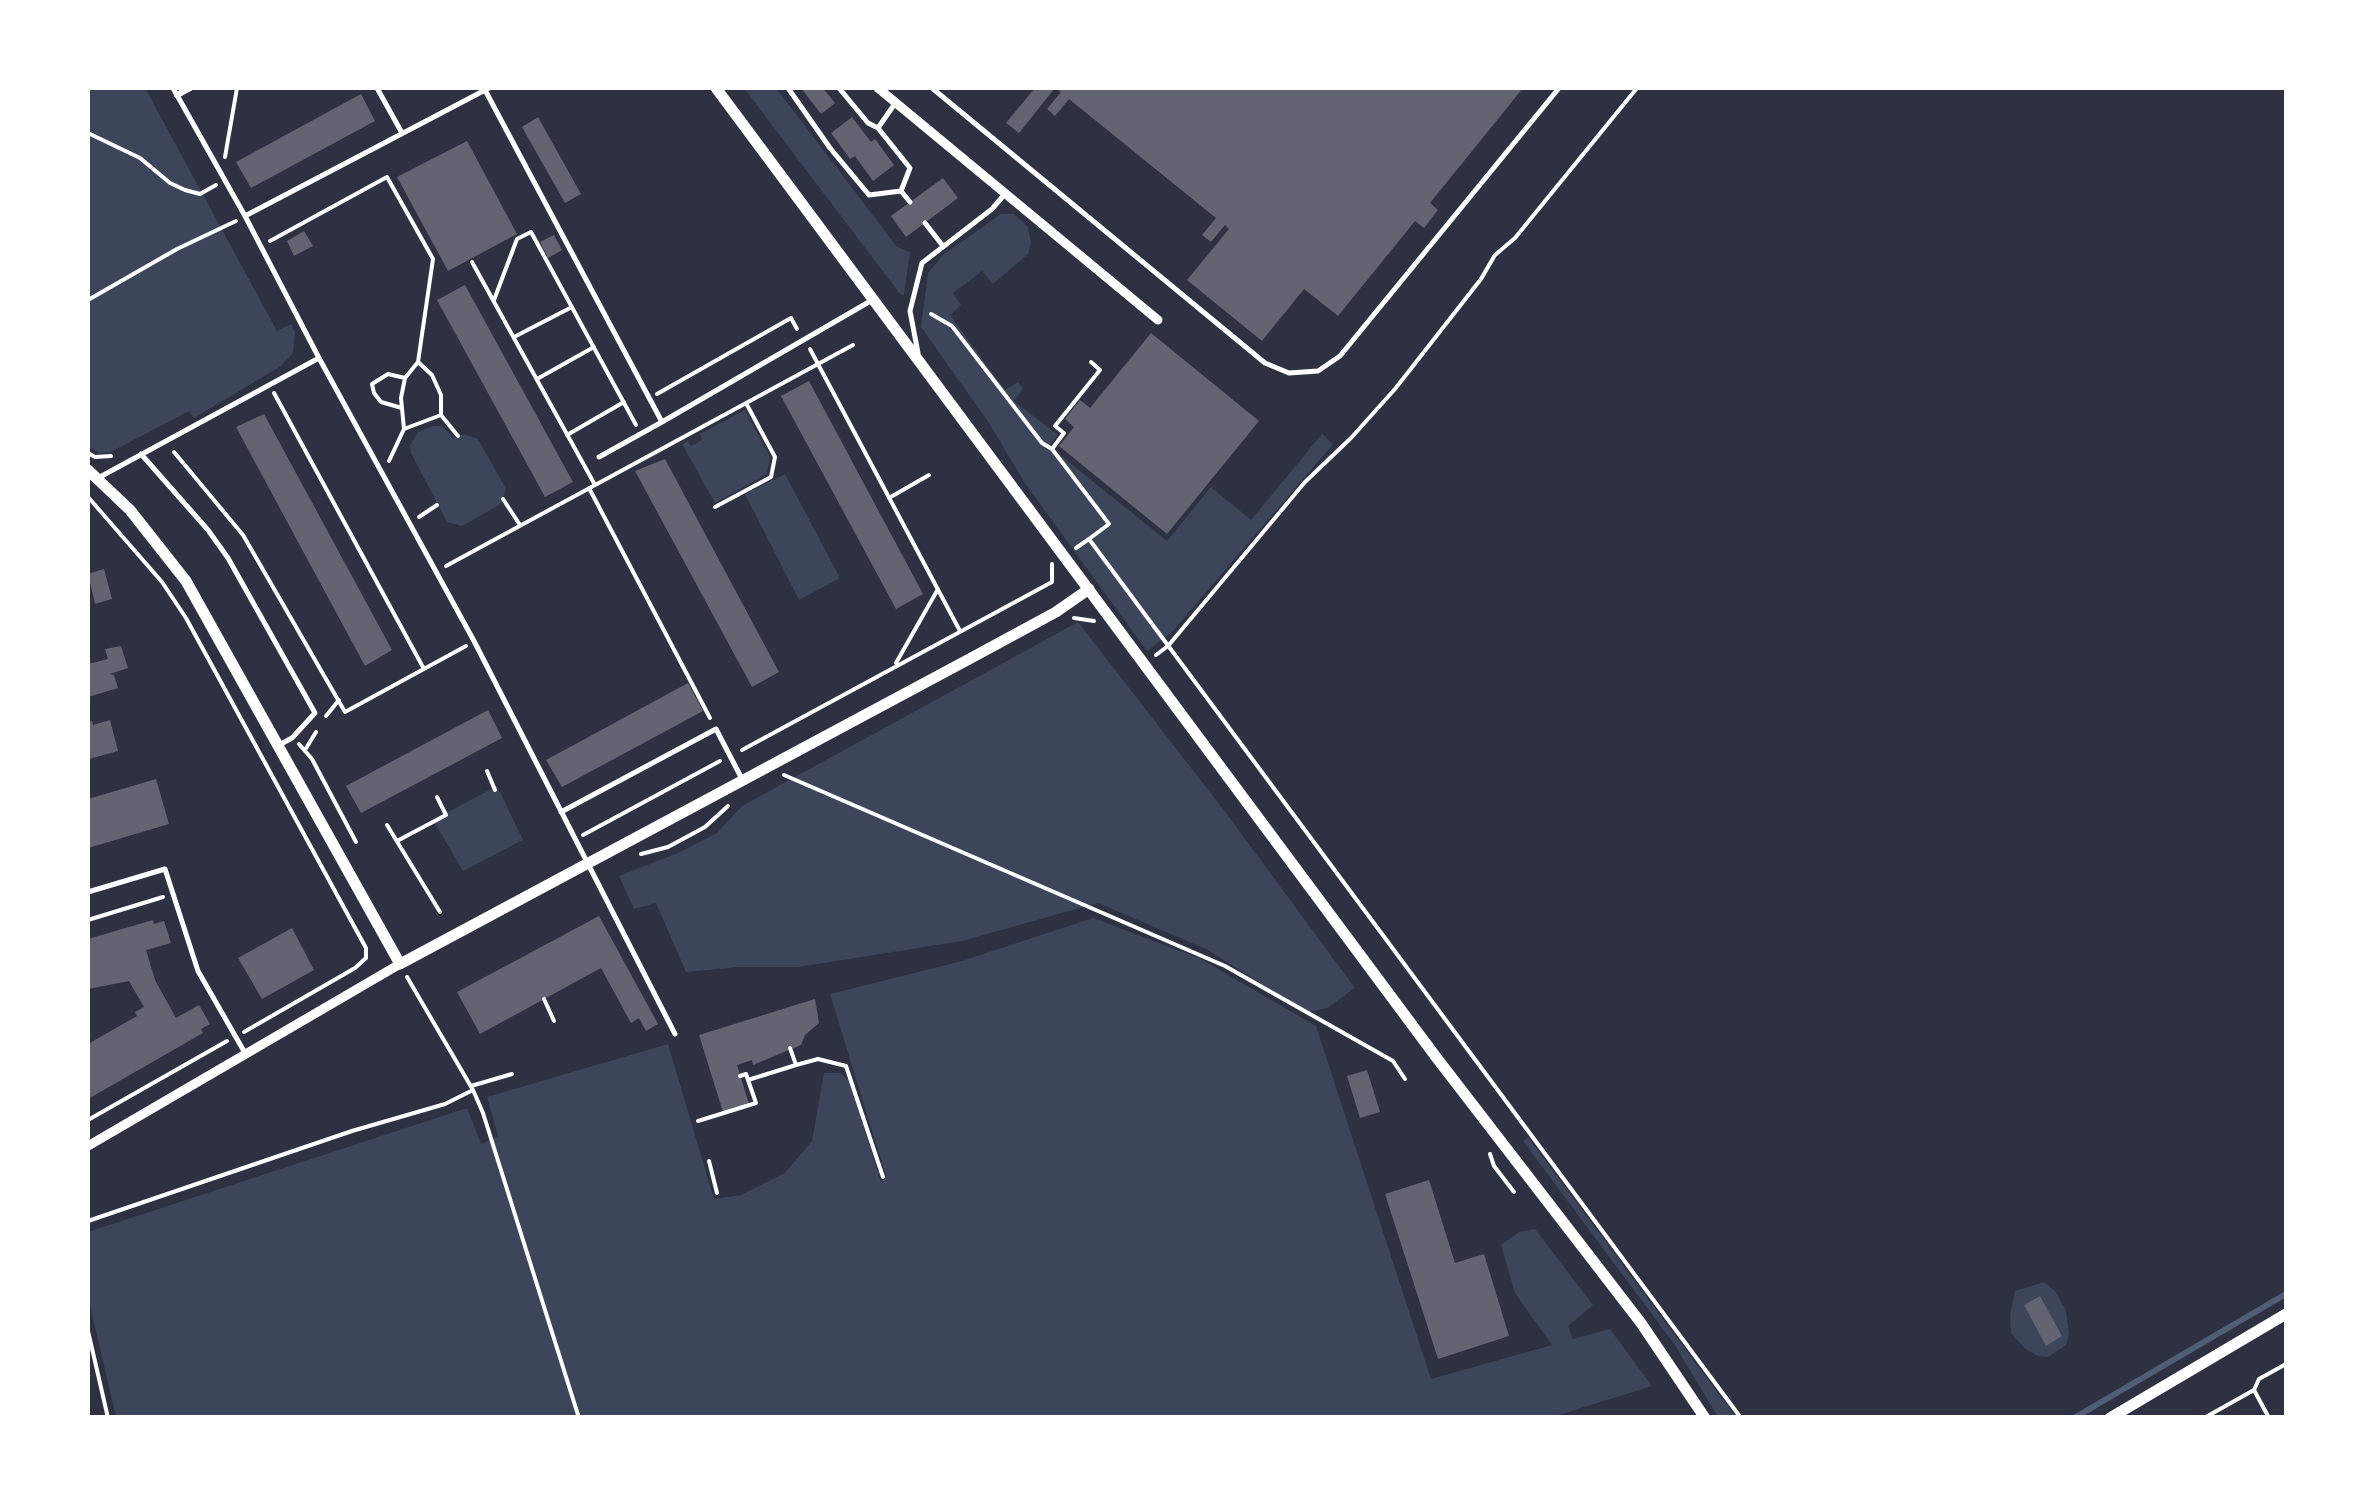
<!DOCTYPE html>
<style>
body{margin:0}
#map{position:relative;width:2374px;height:1505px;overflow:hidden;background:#2d3142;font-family:"Fira Sans",sans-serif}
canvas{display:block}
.frame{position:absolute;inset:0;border:90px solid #fff;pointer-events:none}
</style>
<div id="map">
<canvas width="2374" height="1505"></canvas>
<div class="frame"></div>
</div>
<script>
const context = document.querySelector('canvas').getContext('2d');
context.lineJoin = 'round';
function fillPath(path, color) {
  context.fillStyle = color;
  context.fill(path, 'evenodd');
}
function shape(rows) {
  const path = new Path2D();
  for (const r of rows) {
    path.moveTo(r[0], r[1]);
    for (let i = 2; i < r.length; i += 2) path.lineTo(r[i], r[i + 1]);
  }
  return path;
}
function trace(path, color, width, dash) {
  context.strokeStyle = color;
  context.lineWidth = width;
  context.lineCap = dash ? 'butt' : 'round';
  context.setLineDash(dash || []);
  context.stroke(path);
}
const green = shape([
 [88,88,145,88,277,331,291,324,295,332,293,353,281,366,194,418,189,411,111,452,100,453,88,446],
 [744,88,776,88,897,247,910,252,904,295,900,294],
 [1001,214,1014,214,1028,227,1031,243,1028,254,993,284,982,271,953,293,961,305,950,315,1005,390,1018,382,1023,388,1014,401,1058,435,1049,446,1167,541,1211,487,1251,520,1322,434,1333,444,1172,632,1147,651,1024,482,989,423,921,327,928,273,943,255],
 [745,410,770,457,767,474,715,503,682,444,688,441,691,446,702,440,700,434],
 [433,426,442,426,454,438,463,434,478,439,506,489,501,504,462,526,447,522,411,453,410,445,418,432],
 [785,474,840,578,799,600,745,494],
 [1078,622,1226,813,1355,988,1327,1008,1307,1012,1206,949,1098,903,962,941,799,967,740,967,686,972,656,903,634,909,619,876,678,853,717,833,742,806],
 [497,786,523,840,463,871,433,820],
 [1093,918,1199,958,1316,1026,1431,1379,1552,1345,1515,1293,1501,1245,1519,1232,1535,1229,1593,1305,1568,1326,1573,1339,1610,1329,1652,1386,1549,1418,116,1417,88,1297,88,1232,467,1108,481,1144,498,1136,487,1097,668,1044,714,1199,741,1195,785,1173,812,1141,824,1073,840,1073,849,1081,881,1182,886,1176,830,994,962,961],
 [1528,1137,1706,1377,1736,1417,1718,1417,1674,1344,1523,1141],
 [2044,1282,2055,1291,2066,1310,2069,1334,2066,1345,2048,1357,2038,1356,2025,1349,2011,1333,2010,1315,2015,1291]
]);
const stream = shape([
 [2074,1418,2286,1294]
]);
const building = shape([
 [801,88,823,88,835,103,821,114],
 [1035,88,1523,88,1430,203,1438,210,1424,228,1415,221,1338,316,1304,289,1262,341,1187,280,1229,229,1225,225,1211,242,1202,235,1216,218,1069,99,1055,116,1047,109,1061,92,1055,88,1019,133,1006,123],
 [361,94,375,121,251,188,236,162],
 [538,117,581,194,565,203,522,127],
 [852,117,871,142,875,139,894,165,873,181,855,156,850,159,831,133],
 [467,141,517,234,448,271,397,177],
 [943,178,958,198,906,237,891,216],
 [304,231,313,246,294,256,287,241],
 [554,235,562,250,548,258,540,242],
 [465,285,573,482,545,497,437,300],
 [1151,333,1259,421,1167,534,1059,446,1074,427,1065,419,1080,400,1090,408],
 [809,381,923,594,896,609,781,396],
 [264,414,392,650,365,666,236,427],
 [665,459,779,672,752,687,635,471],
 [104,569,112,599,95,604,88,574],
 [121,646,128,668,110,674,114,675,118,688,88,697,88,664,108,659,105,649],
 [688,683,703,711,562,787,546,760],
 [488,710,502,738,361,813,346,786],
 [110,720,118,751,89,759,88,722,92,721,93,725],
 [156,779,169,824,88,848,88,799],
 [599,916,658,1024,646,1031,639,1018,631,1023,601,968,480,1034,457,992],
 [153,920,154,924,164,921,171,943,146,950,155,980,176,1018,199,1005,210,1024,201,1029,203,1033,88,1099,88,1044,137,1016,135,1012,144,1007,129,981,88,989,88,939],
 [292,928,314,970,262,999,238,958],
 [815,999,819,1023,805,1035,801,1045,753,1065,752,1060,737,1065,749,1104,723,1112,699,1035],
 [1367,1070,1380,1112,1360,1118,1347,1076],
 [1429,1180,1455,1263,1484,1254,1509,1336,1438,1359,1385,1194],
 [2040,1296,2062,1336,2046,1346,2024,1305]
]);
const path = shape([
 [88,133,140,158,170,183,185,190,200,194,216,185],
 [225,157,237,88],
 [270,241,387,177,433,259,418,362,432,375,441,395,441,415,458,436],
 [472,262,595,485],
 [88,300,177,249,236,221],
 [494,300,517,239,531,232,636,425],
 [931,314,952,326,1042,443,1052,449],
 [514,337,572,307],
 [810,349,960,631],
 [418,362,405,378,401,398,404,429,441,415],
 [537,379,594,347],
 [274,393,424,669],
 [657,394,791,318,797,329],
 [402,408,381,402,374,393,372,384,388,374,405,378],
 [567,435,624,402],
 [174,452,243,535,345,712,466,646],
 [88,453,95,457,111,456],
 [389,461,404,429],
 [589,488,710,718],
 [88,497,162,582,186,618,366,948,366,958,355,968,244,1032],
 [889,498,929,475],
 [503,499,520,525],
 [715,507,771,477,775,457,746,403],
 [419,517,437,505],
 [1089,539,1109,524,1052,449,1064,433,1055,426,1100,370,1091,362],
 [1076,548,1089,539,1741,1418],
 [446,566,853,345],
 [1074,618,1094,621],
 [1156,655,1168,646,1305,482,1351,438,1395,389,1481,279,1495,255,1515,238,1637,88],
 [896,663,938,589],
 [326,716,339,700],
 [299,744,312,759,356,842],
 [305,750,316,732],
 [742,750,1052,582,1052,564],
 [487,771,495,790],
 [784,775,1225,966,1393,1061,1405,1079],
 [387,825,440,912],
 [583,835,720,761],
 [397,841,446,815,437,797],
 [641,854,668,847,705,827,728,806],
 [88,920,163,897],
 [407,977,473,1090,483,1113,579,1418],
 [544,999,554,1021],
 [796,1065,818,1059,846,1066,883,1177],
 [748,1080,796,1065,790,1048],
 [471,1086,512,1074],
 [88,1120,227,1041],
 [698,1121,756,1103,746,1074,740,1076],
 [1490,1154,1494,1166,1514,1192],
 [709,1161,717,1193],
 [88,1221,352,1131,445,1104,473,1090],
 [88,1331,108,1418],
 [2254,1390,2259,1379,2286,1364],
 [2204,1418,2254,1390,2269,1418]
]);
const service = shape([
 [173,88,245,216],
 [377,88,402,133],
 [788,88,830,148,869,195,901,191],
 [839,88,868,123,878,128],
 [932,88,1265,363,1289,373,1318,371,1340,356,1559,88],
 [485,90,662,422,874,299],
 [896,102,878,128,910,168,901,191,910,202],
 [925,223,943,246],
 [918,353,910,311,922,263,992,209,1004,195],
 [319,358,474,641,675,1034],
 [141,454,208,530,228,558,315,713,292,738,279,745],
 [599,457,662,422],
 [98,478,319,358,245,216,489,88],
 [561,812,716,729,742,779],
 [88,892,165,869,198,971,245,1053]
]);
const pedestrian = shape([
 [177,95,190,88]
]);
const minor = shape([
 [878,88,1158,320],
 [88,1146,400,964]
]);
const tertiary = shape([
 [716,88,1436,1057,1641,1323,1705,1418],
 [88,470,130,510,186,581,400,964,973,657,1056,612,1089,589],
 [2110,1418,2286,1314]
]);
fillPath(green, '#3c4559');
trace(stream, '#4f5d75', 6);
fillPath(building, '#626471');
trace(path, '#fff', 4);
trace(service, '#fff', 5);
trace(pedestrian, '#fff', 6);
trace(minor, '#fff', 9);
trace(tertiary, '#fff', 11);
</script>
